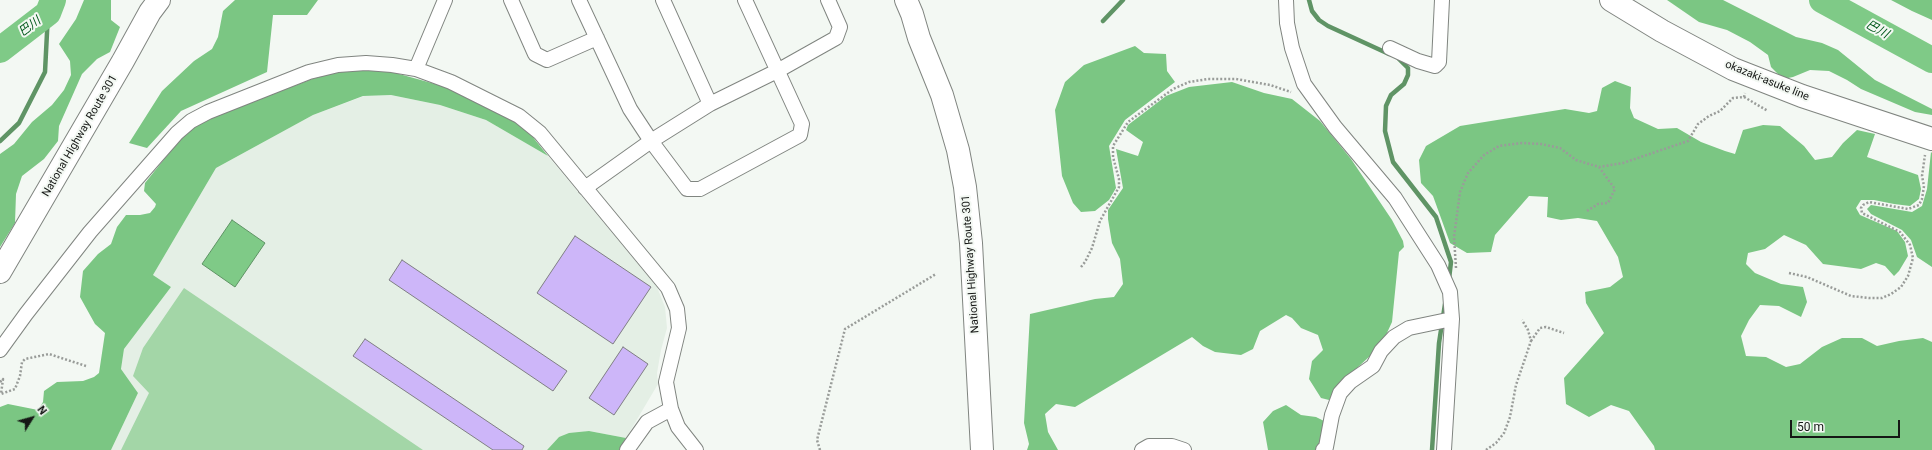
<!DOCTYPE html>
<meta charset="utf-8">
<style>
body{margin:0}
#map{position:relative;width:1932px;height:450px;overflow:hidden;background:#f3f8f3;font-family:Roboto,sans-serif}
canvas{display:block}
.north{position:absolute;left:12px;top:398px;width:40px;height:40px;-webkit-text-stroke:3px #f3f8f3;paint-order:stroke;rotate:53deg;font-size:11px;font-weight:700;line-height:16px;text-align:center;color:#151715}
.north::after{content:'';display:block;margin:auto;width:14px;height:18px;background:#151715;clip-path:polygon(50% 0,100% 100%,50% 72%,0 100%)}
.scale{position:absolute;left:1790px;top:420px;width:110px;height:18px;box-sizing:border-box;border:2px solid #151715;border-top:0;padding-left:5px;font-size:12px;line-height:14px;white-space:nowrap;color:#151715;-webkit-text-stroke:3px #f3f8f3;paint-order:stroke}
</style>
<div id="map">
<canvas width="1932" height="450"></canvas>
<div class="north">N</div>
<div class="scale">50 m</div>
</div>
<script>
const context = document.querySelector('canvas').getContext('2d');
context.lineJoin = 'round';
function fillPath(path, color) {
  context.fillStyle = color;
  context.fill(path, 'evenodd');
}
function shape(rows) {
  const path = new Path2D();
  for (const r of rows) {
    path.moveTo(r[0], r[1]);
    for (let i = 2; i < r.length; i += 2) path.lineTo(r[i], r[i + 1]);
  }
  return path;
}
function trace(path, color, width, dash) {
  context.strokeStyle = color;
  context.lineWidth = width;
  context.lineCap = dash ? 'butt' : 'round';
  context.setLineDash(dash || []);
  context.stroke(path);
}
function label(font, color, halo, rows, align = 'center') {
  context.font = font + ' Roboto,"Noto Sans JP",sans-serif';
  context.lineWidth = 4;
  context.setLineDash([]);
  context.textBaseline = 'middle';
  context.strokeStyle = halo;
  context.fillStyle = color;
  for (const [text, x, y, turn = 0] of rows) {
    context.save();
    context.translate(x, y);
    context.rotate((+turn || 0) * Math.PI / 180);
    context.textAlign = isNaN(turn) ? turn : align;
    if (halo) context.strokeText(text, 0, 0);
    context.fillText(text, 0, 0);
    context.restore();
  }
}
const built = shape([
 [391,95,440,105,486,120,548,156,657,287,665,307,667,328,661,350,657,373,658,384,626,438,589,431,559,437,547,450,111,450,138,393,121,369,124,349,171,287,153,275,216,168,313,115,364,96]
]);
const green = shape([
 [184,288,423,450,121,450,149,393,133,376,143,348]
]);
const forest = shape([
 [84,0,111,0,111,20,120,27,110,52,97,59,82,74,59,126,58,141,44,159,22,176,16,194,15,223,0,247,0,154,14,144,32,122,52,105,64,90,71,75,70,61,59,44,76,19],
 [235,0,318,0,307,15,273,15,267,72,181,111,147,148,129,143,162,91,194,61,212,49,218,37,223,11],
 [1667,0,1723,0,1796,37,1822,43,1838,50,1875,80,1932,109,1932,115,1915,112,1861,89,1847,80,1829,71,1810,70,1793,77,1783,79,1771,67,1768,55,1750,42,1727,30,1699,22],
 [1891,0,1932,0,1932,20,1912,11],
 [1135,46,1144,53,1166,54,1167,71,1175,82,1125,120,1109,146,1116,188,1109,200,1095,211,1081,212,1073,203,1062,176,1055,110,1065,82,1084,65],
 [368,70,392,72,446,87,512,119,532,136,548,156,486,120,440,105,391,95,363,96,313,115,216,168,153,275,171,287,124,349,121,369,138,393,111,450,0,450,0,407,8,404,38,410,43,402,44,391,57,382,83,381,94,377,99,373,105,333,95,324,80,297,83,271,98,254,111,244,117,227,126,215,140,215,150,213,155,207,156,204,144,191,145,183,182,137,196,125,211,118,312,79,342,71],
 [1615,81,1631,87,1630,108,1634,118,1658,129,1677,128,1701,142,1725,151,1735,154,1743,130,1763,125,1780,126,1804,146,1815,160,1832,157,1843,143,1857,130,1875,134,1867,157,1918,175,1921,189,1919,199,1910,206,1894,204,1874,200,1861,200,1856,208,1860,215,1897,231,1905,242,1908,256,1899,271,1894,276,1885,266,1876,263,1861,269,1823,264,1806,245,1784,235,1765,249,1748,253,1746,264,1755,273,1781,284,1803,287,1807,302,1801,317,1779,306,1760,305,1749,320,1741,336,1746,356,1766,357,1786,367,1800,364,1822,347,1842,338,1862,338,1877,346,1899,341,1923,338,1932,342,1932,450,1655,450,1654,446,1629,411,1611,405,1589,417,1566,404,1564,378,1604,333,1586,303,1585,292,1610,287,1623,277,1618,257,1597,221,1578,218,1561,220,1547,217,1548,197,1529,196,1495,235,1491,252,1467,253,1450,243,1433,196,1421,183,1419,160,1426,146,1460,126,1565,109,1589,113,1597,111,1602,88],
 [1232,82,1264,93,1292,99,1320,121,1351,159,1392,220,1403,241,1404,247,1399,252,1392,322,1386,335,1370,356,1344,380,1329,400,1321,398,1309,379,1312,361,1323,350,1318,335,1301,328,1292,318,1286,315,1260,331,1253,349,1241,355,1215,352,1203,346,1192,337,1075,407,1056,404,1045,414,1048,432,1058,450,1027,450,1029,444,1024,423,1030,314,1095,299,1114,297,1123,284,1120,259,1112,243,1108,219,1108,210,1123,188,1116,149,1138,156,1143,142,1126,130,1128,125,1166,96,1189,87],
 [1931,152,1932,153,1932,267,1917,257,1911,240,1902,230,1871,214,1867,209,1871,205,1912,212,1922,206,1927,189],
 [1286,405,1301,415,1316,417,1326,422,1321,444,1316,450,1268,450,1263,422,1273,411],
 [589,431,626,438,619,450,547,450,559,437,569,433]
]);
const water = shape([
 [232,220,265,243,235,287,202,264,232,220]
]);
const stream = shape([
 [1309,0,1312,11,1319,20,1328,26,1389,54],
 [1103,21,1123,0],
 [1399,59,1408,68,1408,75,1404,84,1391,95,1386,106,1385,131,1393,162,1436,217,1451,262,1449,279],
 [0,141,19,123,45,72,48,13],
 [1432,450,1439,343,1445,304]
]);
const river = shape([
 [1822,0,1932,60],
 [0,50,48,13,53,0]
]);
const building = shape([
 [575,236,651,287,613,344,537,293,575,236],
 [402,260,567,371,553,391,389,280,402,260],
 [365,339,524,446,522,450,493,450,353,356,365,339],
 [623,347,648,364,614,415,589,398,623,347]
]);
const path = shape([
 [1744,97,1768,111],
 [1587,211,1598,204,1608,203,1615,189,1599,167],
 [1081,267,1085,262,1092,248,1100,221,1119,187,1119,179,1113,157,1113,146,1128,122,1173,89,1189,82,1208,79,1236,79,1270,85,1291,92],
 [1456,268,1454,237,1460,192,1468,173,1484,155,1499,146,1522,143,1541,144,1560,148,1576,160,1599,167,1623,163,1688,141,1698,124,1709,116,1720,111,1733,98,1744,97,1745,93],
 [1789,273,1807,277,1851,296,1869,298,1882,298,1891,294,1901,287,1908,276,1913,258,1910,245,1900,232,1862,213,1861,208,1863,205,1869,202,1908,209,1919,205,1922,199,1924,186,1922,176,1925,155],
 [1531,341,1540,328,1546,327,1564,333],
 [0,382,3,379,1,394,15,389,20,376,22,362,25,359,49,354,86,366],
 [820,450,817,440,845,329,936,274],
 [1486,450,1496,443,1504,433,1510,417,1516,385,1531,341,1528,330,1522,320]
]);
const minor = shape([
 [511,0,535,54,547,60,597,38],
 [579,0,630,109,651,141,687,189,700,189,800,135,802,124,745,0],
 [663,0,710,104],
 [1286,0,1287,23,1292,48,1304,84,1335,127,1395,198,1438,265,1450,292,1452,319,1444,450],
 [1390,48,1418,61,1435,66,1439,62,1442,0],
 [416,69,445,0],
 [585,188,651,141,710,104,779,70,836,38,840,27,828,0],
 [0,350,26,314,90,232,177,133,191,121,208,112,309,72,338,65,366,63,392,65,416,69,451,82,519,116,540,133,668,288,677,309,679,328,666,382,671,409,647,422,627,450],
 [671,409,678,427,696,450],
 [1142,450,1149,446,1172,446,1184,450],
 [1323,450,1326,447,1332,415,1340,393,1350,382,1373,366,1381,351,1394,337,1409,328,1452,319]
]);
const primary = shape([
 [1611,0,1662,31,1733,69,1802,96,1932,139]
]);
const trunk = shape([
 [906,0,912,14,919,38,942,95,958,150,965,187,971,243,982,450],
 [0,272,123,61,150,12,159,0]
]);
const streetNames = [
 ["okazaki-asuke line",1767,81,22],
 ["National Highway Route 301",80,136,-60],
 ["National Highway Route 301",971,264,-94]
];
const waterNames = [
 ["巴川",30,27,-37],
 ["巴川",1877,30,29]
];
fillPath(built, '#e4efe5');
fillPath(green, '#a3d6a7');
fillPath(forest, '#7bc683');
fillPath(water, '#7fca87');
trace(water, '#5f9465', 1);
trace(stream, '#5f9465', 4.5);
trace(river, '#7fca87', 26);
fillPath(building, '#cdb6f9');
trace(building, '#807f84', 1);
trace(minor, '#808580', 16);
trace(primary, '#808580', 24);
trace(trunk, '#808580', 24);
trace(path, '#999c99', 2.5, [2, 2]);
trace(minor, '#fff', 14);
trace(primary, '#fff', 22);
trace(trunk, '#fff', 22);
label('11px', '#151715', '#f3f8f3', streetNames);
label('italic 12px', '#00581b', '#f3f8f3', waterNames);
</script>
